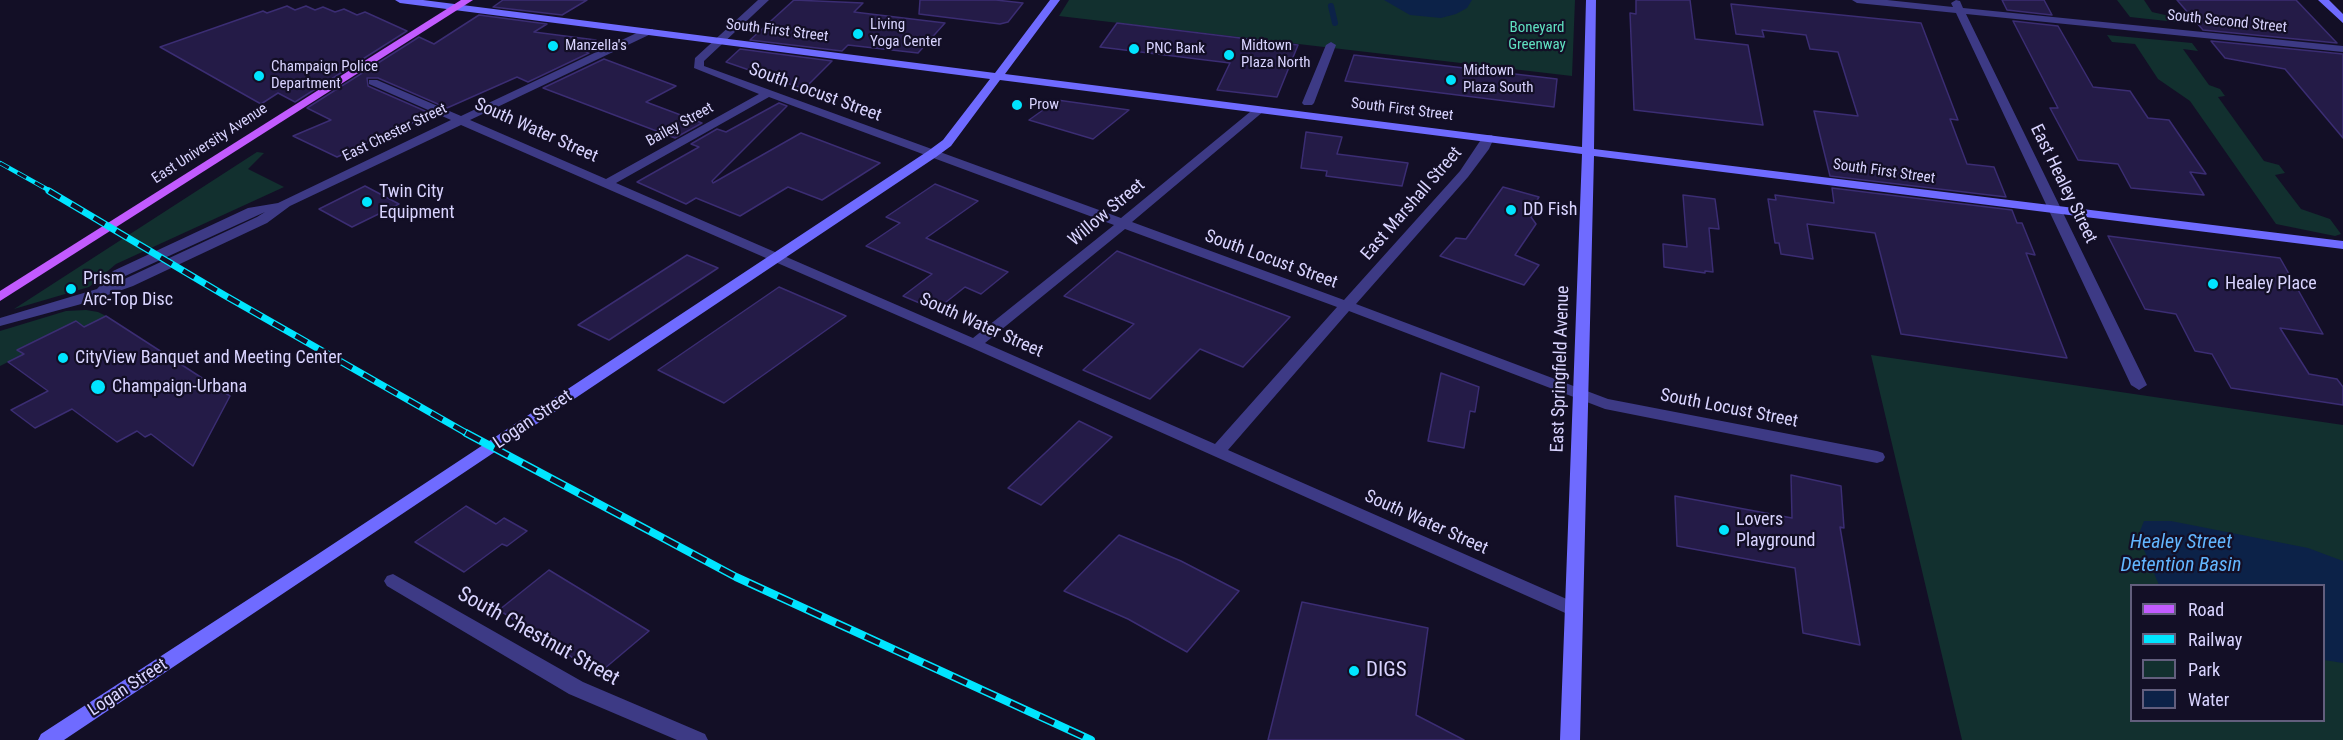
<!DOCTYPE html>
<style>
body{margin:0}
#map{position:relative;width:2343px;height:740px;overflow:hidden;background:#130f26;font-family:"Roboto Condensed",sans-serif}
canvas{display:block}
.legend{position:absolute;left:2130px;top:584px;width:195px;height:138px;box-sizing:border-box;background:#130f26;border:2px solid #625e7d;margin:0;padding:8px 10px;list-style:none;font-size:18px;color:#d9d4ff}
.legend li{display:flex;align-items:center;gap:12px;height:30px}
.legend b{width:30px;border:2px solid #625e7d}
</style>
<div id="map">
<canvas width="2343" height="740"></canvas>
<ul class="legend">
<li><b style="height:8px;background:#c25bff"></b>Road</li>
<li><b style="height:8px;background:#00e5ff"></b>Railway</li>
<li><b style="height:16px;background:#12302f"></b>Park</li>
<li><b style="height:16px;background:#0c2248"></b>Water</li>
</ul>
</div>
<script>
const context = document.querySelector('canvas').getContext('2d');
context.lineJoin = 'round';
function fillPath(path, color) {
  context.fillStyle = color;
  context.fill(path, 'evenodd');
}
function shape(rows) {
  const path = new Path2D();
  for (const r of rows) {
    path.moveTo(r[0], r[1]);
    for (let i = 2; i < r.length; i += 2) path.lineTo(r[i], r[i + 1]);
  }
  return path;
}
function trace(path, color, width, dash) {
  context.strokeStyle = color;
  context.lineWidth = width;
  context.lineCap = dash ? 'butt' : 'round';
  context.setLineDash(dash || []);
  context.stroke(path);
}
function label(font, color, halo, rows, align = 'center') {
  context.font = font + ' "Roboto Condensed",sans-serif';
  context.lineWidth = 4.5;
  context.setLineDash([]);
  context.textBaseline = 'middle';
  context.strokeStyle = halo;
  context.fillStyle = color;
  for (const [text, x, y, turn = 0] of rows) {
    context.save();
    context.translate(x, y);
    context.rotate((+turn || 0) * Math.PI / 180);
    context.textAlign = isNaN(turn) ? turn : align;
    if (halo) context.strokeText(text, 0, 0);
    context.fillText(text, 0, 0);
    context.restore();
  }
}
const green = shape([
 [1069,0,1575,0,1572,76,1059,16],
 [2117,0,2144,0,2152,12,2174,17,2176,22,2130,17],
 [2107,35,2192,43,2198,51,2183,49,2209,85,2220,89,2225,96,2218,97,2264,161,2279,165,2285,173,2275,175,2301,209,2330,219,2341,234,2335,236,2276,224,2190,101,2158,79,2135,44,2112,42],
 [257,152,264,153,248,169,284,187,116,264,89,287,14,309],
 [86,310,98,312,106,316,84,327,76,322,18,349,24,354,0,366,0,331,66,311],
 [1871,355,2343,425,2343,740,1962,740],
 [2132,586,2324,586,2324,720,2132,720]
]);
const water = shape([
 [1384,0,1472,0,1467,8,1456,14,1441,18,1410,15],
 [2144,521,2171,521,2308,548,2343,561,2343,663,2324,660,2324,586,2159,585,2138,536]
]);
const stream = shape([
 [1331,6,1335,23]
]);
const building = shape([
 [503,0,587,0,562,15,493,7,503,0],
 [794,0,863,3,854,12,945,23,918,53,848,45,842,51,750,40,794,0],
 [920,0,996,0,1023,3,1008,22,1000,24,919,14,920,0],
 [1636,0,1690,0,1695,39,1748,45,1763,125,1634,110,1630,13,1636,14,1636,0],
 [2002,0,2044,0,2052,15,2007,10,2002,0],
 [2177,0,2296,0,2337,43,2203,30,2177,0],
 [1731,4,1921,23,1958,120,1950,119,1967,164,1994,167,2006,197,1830,176,1814,111,1858,116,1838,52,1810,49,1806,35,1762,30,1764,37,1736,34,1731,4],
 [287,6,295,10,306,6,315,10,323,7,335,12,344,9,357,15,365,12,407,31,295,102,278,93,261,104,160,47,263,11,267,13,287,6],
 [479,15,547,24,534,32,596,40,577,49,589,53,528,82,517,77,447,108,378,78,367,78,368,86,432,114,337,157,293,136,331,120,307,108,419,37,434,44,479,15],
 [2013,21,2058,26,2093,87,2130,91,2148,118,2169,120,2206,174,2190,172,2204,195,2131,188,2118,164,2078,160,2050,108,2058,108,2013,21],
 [1117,23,1298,45,1277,97,1217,90,1230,63,1100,47,1117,23],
 [2211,41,2343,54,2343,138,2285,69,2225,58,2211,41],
 [740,49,832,61,804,89,726,62,740,49],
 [1354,55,1557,79,1554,107,1345,81,1354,55],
 [604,59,676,86,646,102,702,123,675,138,543,88,604,59],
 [1057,100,1129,110,1093,139,1029,120,1057,100],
 [779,103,787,106,712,181,713,183,801,133,880,163,822,200,788,187,740,216,696,198,686,204,637,182,699,147,691,144,717,129,726,132,779,103],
 [1306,132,1342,137,1337,154,1408,163,1402,186,1326,176,1327,171,1301,168,1306,132],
 [935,184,978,201,926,238,1008,272,981,294,965,287,936,310,903,296,932,274,866,246,900,223,886,217,935,184],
 [365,186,399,204,352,227,319,209,365,186],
 [1503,187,1539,197,1536,202,1540,203,1531,217,1536,224,1515,255,1539,265,1524,285,1440,256,1456,238,1466,239,1503,187],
 [1832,188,2012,210,2017,223,2022,223,2035,255,2026,253,2067,358,1901,334,1875,233,1807,224,1813,259,1781,254,1779,243,1775,243,1768,199,1776,200,1775,195,1834,203,1832,188],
 [1683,195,1715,199,1719,229,1709,228,1713,272,1705,271,1705,273,1664,267,1663,244,1687,247,1683,195],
 [2108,236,2280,258,2323,334,2280,328,2309,374,2337,379,2343,387,2343,405,2231,388,2212,354,2195,351,2176,314,2145,309,2108,236],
 [1117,251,1161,268,1290,317,1243,367,1200,349,1150,399,1083,370,1134,324,1064,296,1117,251],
 [687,255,718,268,609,340,578,325,687,255],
 [779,287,846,316,724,403,658,370,779,287],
 [106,316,230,396,193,466,151,434,145,437,137,431,117,442,72,409,35,428,11,410,48,391,8,362,24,354,17,350,76,321,84,327,106,316],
 [1441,373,1479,387,1475,412,1470,411,1464,448,1428,441,1441,373],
 [1079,421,1112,437,1041,505,1008,488,1079,421],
 [1791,475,1841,486,1844,528,1840,527,1860,645,1803,633,1795,568,1677,546,1675,496,1792,518,1791,475],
 [466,506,496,524,504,518,527,531,507,546,502,544,464,572,415,542,466,506],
 [1119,535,1181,561,1239,591,1187,652,1128,619,1064,591,1119,535],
 [549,570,649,631,598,674,499,610,549,570],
 [1302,602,1428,628,1416,715,1464,740,1268,740,1302,602]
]);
const street = shape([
 [758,0,769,0,704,61,704,66,1121,218,1256,107,1264,107,1264,111,1132,222,1344,300,1460,171,1484,135,1492,135,1494,138,1489,149,1468,177,1356,304,1608,399,1877,451,1883,453,1885,457,1883,461,1877,463,1605,409,1349,311,1228,450,1578,604,1581,609,1578,614,1572,616,970,347,461,125,290,206,267,223,133,286,85,303,0,326,0,318,97,289,113,271,248,208,278,203,451,120,369,84,369,80,377,80,461,116,645,29,653,29,653,33,470,120,606,179,759,94,694,68,695,58,758,0],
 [769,97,1114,225,973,338,616,183,769,97],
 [265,212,257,217,118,282,123,277,265,212],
 [1125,229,1337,307,1215,444,985,343,1125,229],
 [1852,0,1887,0,1953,7,1951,3,1956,0,1960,1,1963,8,2343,46,2343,52,1966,14,2147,385,2139,390,2131,385,1956,13,1857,3,1852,0],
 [1331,42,1336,45,1314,103,1312,105,1304,105,1302,103,1326,45,1331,42],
 [393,574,583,682,705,734,708,740,677,740,569,694,387,586,384,581,387,576,393,574]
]);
const secondary = shape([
 [395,0,423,0,995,73,1050,0,1060,0,1005,74,1582,147,1586,0,1596,0,1594,149,2343,241,2343,249,1594,156,1580,740,1560,740,1582,154,1000,80,951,146,936,157,64,740,38,740,41,734,315,556,928,151,943,140,990,79,400,3,395,0],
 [2318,0,2329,0,2343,14,2343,23,2318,0]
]);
const primary = shape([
 [461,0,473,0,0,301,0,291,461,0]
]);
const railFar2 = shape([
 [0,163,52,192]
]);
const railFar1 = shape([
 [49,191,224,295,468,434]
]);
const rail = shape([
 [466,433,736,577,1091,740]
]);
const markers = [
 [858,34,6,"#00e5ff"],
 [553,46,6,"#00e5ff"],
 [1134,49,6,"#00e5ff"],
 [1229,55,6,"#00e5ff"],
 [259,76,6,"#00e5ff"],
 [1451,80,6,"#00e5ff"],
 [1017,105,6,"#00e5ff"],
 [367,202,6,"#00e5ff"],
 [1511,210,6,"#00e5ff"],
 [2213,284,6,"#00e5ff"],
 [71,289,6,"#00e5ff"],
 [63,358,6,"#00e5ff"],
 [98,387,8,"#00e5ff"],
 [1724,530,6,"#00e5ff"],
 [1354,671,6,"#00e5ff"]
];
const farStreetnames = [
 ["South Second Street",2227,22,6],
 ["South First Street",777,31,7],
 ["South First Street",1402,110,7],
 ["Bailey Street",680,125,-29],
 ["East Chester Street",395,133,-26],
 ["East University Avenue",210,144,-33],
 ["South First Street",1884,172,8]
];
const farPoinames = [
 ["Living",870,25],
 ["Yoga Center",870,42],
 ["Manzella's",565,46],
 ["Midtown",1241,46],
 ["Plaza North",1241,63],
 ["PNC Bank",1146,49],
 ["Champaign Police",271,67],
 ["Department",271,84],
 ["Midtown",1463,71],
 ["Plaza South",1463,88],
 ["Prow",1029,105]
];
const farParknames = [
 ["Boneyard",1537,28],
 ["Greenway",1537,45]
];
const streetNames = [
 ["South Locust Street",815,93,20],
 ["South Water Street",536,131,24],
 ["East Healey Street",2063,184,64],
 ["East Marshall Street",1412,204,-49],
 ["Willow Street",1107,213,-40],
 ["South Locust Street",1271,260,20],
 ["South Water Street",981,326,24],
 ["East Springfield Avenue",1561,369,-88],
 ["South Locust Street",1729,409,11],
 ["Logan Street",533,420,-34],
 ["South Water Street",1426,523,24],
 ["Logan Street",128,688,-33]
];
const poiNames = [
 ["Twin City",379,192],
 ["Equipment",379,213],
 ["DD Fish",1523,210],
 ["Prism",83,279],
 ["Arc-Top Disc",83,300],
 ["Healey Place",2225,284],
 ["CityView Banquet and Meeting Center",75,358],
 ["Champaign-Urbana",112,387],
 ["Lovers",1736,520],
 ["Playground",1736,541]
];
const waterNames = [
 ["Healey Street",2181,543],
 ["Detention Basin",2181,566]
];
const nearStreetnames = [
 ["South Chestnut Street",538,637,29]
];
const nearPoinames = [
 ["DIGS",1366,671]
];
fillPath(green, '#12302f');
fillPath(water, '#0c2248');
trace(stream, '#0c2248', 6);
fillPath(building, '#241b47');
trace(building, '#3b2d73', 1.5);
fillPath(street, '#3d3a85');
fillPath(secondary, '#6f6bff');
fillPath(primary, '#c25bff');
trace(railFar2, '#00e5ff', 4.5);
trace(railFar1, '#00e5ff', 7);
trace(rail, '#00e5ff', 8);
trace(railFar2, '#130f26', 3, [10]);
trace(railFar1, '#130f26', 4.5, [13]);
trace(rail, '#130f26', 5, [16]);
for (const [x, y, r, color] of markers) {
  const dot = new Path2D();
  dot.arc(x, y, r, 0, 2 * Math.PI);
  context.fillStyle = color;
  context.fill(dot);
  trace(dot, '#130f26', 2);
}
label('15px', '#d9d4ff', '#130f26', farStreetnames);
label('15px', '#d9d4ff', '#130f26', farPoinames, 'left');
label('15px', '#5fe0c0', '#130f26', farParknames);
label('18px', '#d9d4ff', '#130f26', streetNames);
label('18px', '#d9d4ff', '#130f26', poiNames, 'left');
label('italic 20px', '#62b6ff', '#130f26', waterNames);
label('21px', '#d9d4ff', '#130f26', nearStreetnames);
label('21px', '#d9d4ff', '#130f26', nearPoinames, 'left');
</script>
